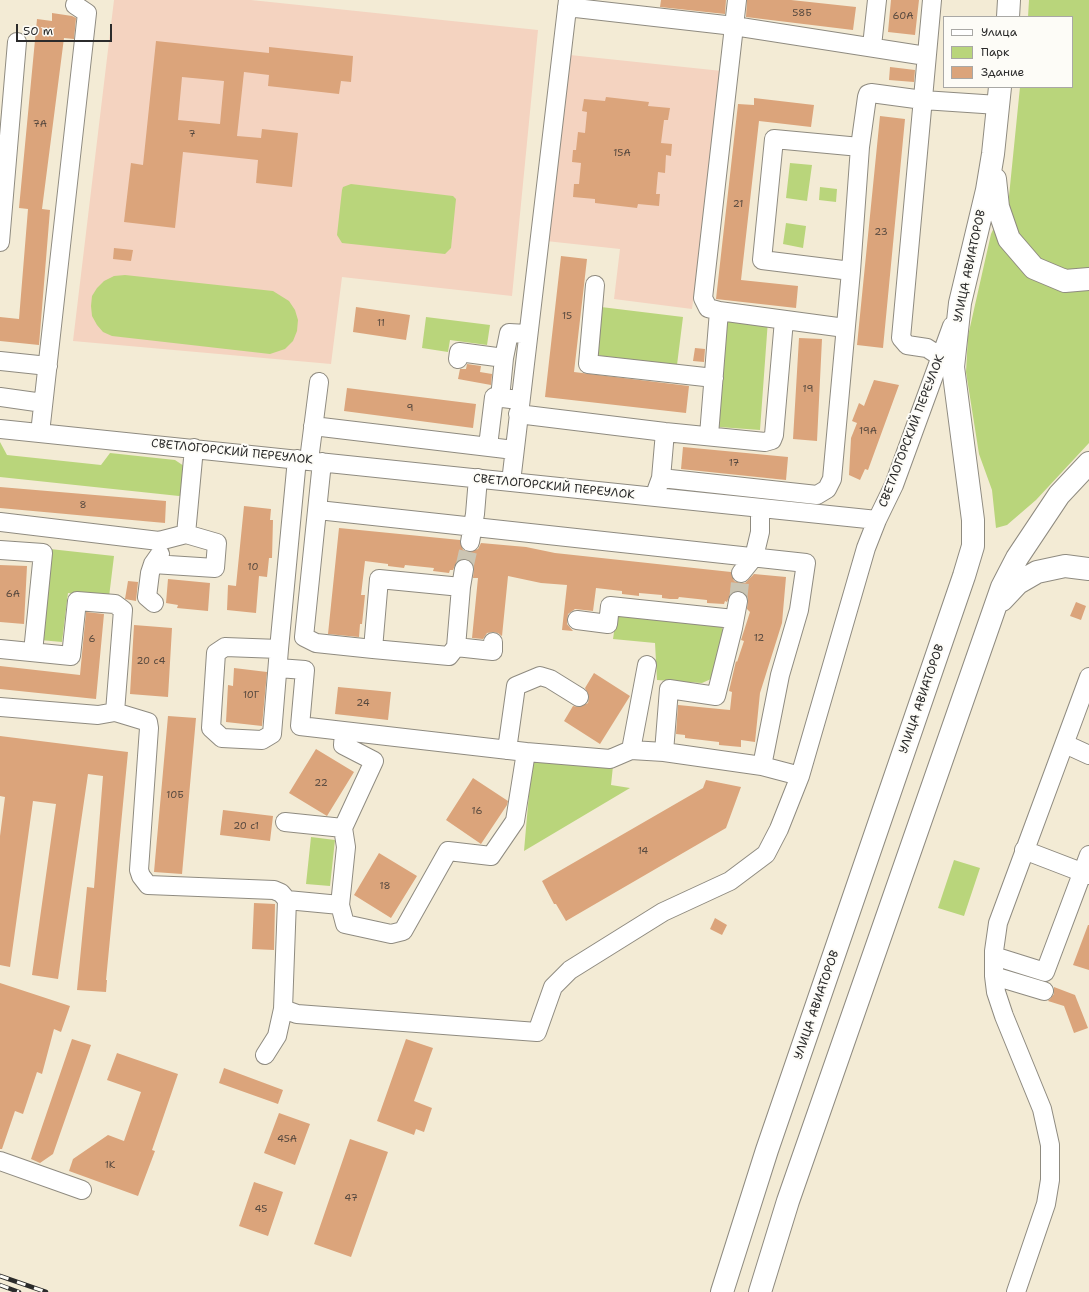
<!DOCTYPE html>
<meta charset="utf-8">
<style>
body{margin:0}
#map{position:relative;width:1089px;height:1292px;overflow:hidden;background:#f3ebd5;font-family:"Shantell Sans",sans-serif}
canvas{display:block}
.legend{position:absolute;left:943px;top:16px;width:130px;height:72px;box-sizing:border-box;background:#fdfcf7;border:1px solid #a9a8a5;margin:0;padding:5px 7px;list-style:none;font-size:12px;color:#2b2b2b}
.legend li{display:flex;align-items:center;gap:8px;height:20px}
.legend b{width:20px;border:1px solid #a9a8a5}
.scale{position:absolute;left:16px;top:24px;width:96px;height:18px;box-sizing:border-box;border:2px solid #2b2b2b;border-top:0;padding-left:5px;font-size:12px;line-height:14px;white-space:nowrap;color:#2b2b2b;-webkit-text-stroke:3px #fdfcf7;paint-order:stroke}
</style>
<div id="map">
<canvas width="1089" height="1292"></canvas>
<ul class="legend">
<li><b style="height:5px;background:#fff"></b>Улица</li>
<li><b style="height:11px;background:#b9d57b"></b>Парк</li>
<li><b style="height:11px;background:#dba47b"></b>Здание</li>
</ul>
<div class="scale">50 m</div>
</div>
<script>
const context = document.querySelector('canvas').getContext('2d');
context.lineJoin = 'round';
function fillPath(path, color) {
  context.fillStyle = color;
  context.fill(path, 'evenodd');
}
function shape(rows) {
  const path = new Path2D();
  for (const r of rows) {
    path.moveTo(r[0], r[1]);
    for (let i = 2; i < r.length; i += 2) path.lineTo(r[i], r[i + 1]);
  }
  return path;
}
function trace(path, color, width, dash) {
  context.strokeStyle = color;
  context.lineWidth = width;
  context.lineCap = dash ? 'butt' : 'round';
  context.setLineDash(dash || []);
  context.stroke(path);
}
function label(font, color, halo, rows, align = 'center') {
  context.font = font + ' "Shantell Sans",sans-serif';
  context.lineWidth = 4;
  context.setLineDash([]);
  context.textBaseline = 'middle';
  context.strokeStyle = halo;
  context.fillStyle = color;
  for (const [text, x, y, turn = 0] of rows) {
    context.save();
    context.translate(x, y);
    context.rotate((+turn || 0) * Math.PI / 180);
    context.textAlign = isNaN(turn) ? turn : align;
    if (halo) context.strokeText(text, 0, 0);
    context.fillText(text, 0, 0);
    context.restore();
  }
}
const built = shape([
 [114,0,251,0,538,30,512,296,342,277,331,364,73,341],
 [570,55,722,71,692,309,614,299,620,249,546,241]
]);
const green = shape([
 [1029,0,1089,0,1089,443,1036,500,1007,525,996,528,992,490,979,454,966,372,968,336,991,234,1009,196,1020,87,1072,87,1072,17,1028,17],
 [790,163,812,165,807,201,786,198],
 [351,184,453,196,456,199,451,248,445,254,342,243,337,235,342,190,343,187],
 [820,187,837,189,836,202,819,200],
 [786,223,806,226,803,248,783,244],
 [125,275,273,291,289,301,295,310,298,320,297,331,293,341,285,349,270,354,112,336,103,332,97,325,92,316,91,306,92,296,97,288,104,281,114,276],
 [601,307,683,317,677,365,595,355],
 [426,317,490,325,487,345,450,340,448,352,422,348],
 [727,317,768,320,760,430,719,427],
 [0,442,7,455,101,465,110,453,175,460,184,466,182,495,179,496,0,477],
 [50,549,114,556,109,597,68,593,62,642,40,640],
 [618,614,720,623,724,632,711,679,702,683,657,680,655,643,613,639,616,619],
 [532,759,613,766,611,785,630,788,524,851],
 [311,837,335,840,330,886,306,884],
 [954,860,980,868,964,916,938,908]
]);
const building = shape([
 [661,0,726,0,725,14,660,7],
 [747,0,791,0,856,7,853,30,746,17],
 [891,0,919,0,915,35,888,32],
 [52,13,72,16,76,18,74,39,64,38,42,209,50,210,39,345,0,341,0,317,19,319,28,209,19,208,37,19,52,21],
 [156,41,269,53,269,47,353,56,351,82,341,81,339,94,268,86,269,75,244,72,237,136,261,138,262,129,298,133,292,187,256,183,258,160,183,152,175,228,124,222,131,163,143,165],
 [182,77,224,81,220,124,178,120],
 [890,67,915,70,914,82,889,80],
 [606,97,649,102,648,106,670,108,668,120,664,120,661,143,672,144,671,156,666,155,665,173,658,172,656,194,660,194,659,206,638,204,637,208,595,203,595,199,573,197,574,184,579,184,581,163,572,162,573,150,576,150,578,132,585,133,587,112,582,111,584,99,605,101],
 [754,98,814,105,811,127,759,121,741,280,798,286,796,308,716,299,738,104,754,105],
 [880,116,905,119,883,348,857,345],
 [114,248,133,250,131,261,113,259],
 [561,256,587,259,574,372,689,386,686,413,545,397],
 [356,307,410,315,406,340,353,332],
 [799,338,822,339,817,441,793,439],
 [695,348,705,349,704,362,693,361],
 [467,364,481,366,480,372,492,374,491,385,458,379,460,369,466,369],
 [874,380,899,385,868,470,865,469,860,480,849,475,851,438,857,423,852,421,859,403,864,406],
 [347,388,476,404,473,428,344,411],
 [683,447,788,457,786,480,681,469],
 [0,487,166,501,165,523,0,508],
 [244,506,271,509,270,520,273,520,272,558,269,558,267,577,259,576,256,613,227,610,228,585,236,586],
 [339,528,460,540,463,550,469,552,478,549,481,543,526,547,555,553,731,572,734,581,740,583,745,583,754,574,786,577,782,623,760,693,755,742,741,740,741,747,719,745,719,742,685,738,685,735,676,734,678,705,730,710,732,692,729,691,736,661,737,662,744,641,741,640,750,612,747,609,748,598,744,593,734,591,730,595,727,602,725,601,724,604,707,603,707,600,679,597,678,599,670,599,662,598,662,595,639,593,639,596,631,595,622,594,622,591,596,588,593,611,575,609,568,614,567,624,573,631,562,630,567,585,541,583,508,576,502,636,498,633,493,632,487,633,483,639,472,638,478,578,473,578,474,566,470,561,465,559,460,559,456,563,453,570,450,570,449,573,433,571,434,568,405,565,404,568,388,566,388,564,365,561,361,595,365,595,362,624,360,624,359,637,328,634],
 [0,565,27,566,24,624,0,622],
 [168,579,210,583,208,611,177,608,178,605,166,603],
 [128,581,138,582,136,601,125,599],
 [1076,602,1086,606,1081,620,1070,616],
 [86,612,104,614,96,699,0,689,0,666,80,675],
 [134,625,172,628,168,697,130,694],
 [234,668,267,672,262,726,226,722,228,685,233,686],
 [594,673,630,696,600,744,564,721,573,706,579,707,588,703,589,697,585,688],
 [338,687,391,692,388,720,335,714],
 [168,716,196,718,182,874,154,872],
 [0,736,128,752,106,980,107,980,106,992,77,990,87,887,94,888,103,776,88,774,58,979,32,975,56,804,33,801,10,967,0,965,0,836,5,797,0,796],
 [316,749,354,772,327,816,289,793],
 [473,778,508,801,507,805,481,844,446,820],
 [706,780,741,787,726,828,566,921,556,904,554,904,542,881,703,788],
 [223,810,273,816,270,841,220,835],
 [379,853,417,876,391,918,354,895],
 [254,903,275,904,274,950,252,949],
 [715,918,727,925,722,935,710,929],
 [1088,925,1089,925,1089,970,1073,965],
 [0,983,70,1006,61,1032,54,1029,42,1074,37,1072,23,1114,15,1111,2,1149,0,1149],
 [1054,987,1075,995,1088,1028,1074,1033,1064,1006,1048,1001,1054,994],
 [72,1039,91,1045,53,1154,40,1163,31,1159],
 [406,1039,433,1048,414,1101,432,1108,424,1132,416,1129,414,1135,377,1121],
 [117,1053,178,1074,152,1150,155,1151,138,1196,69,1171,73,1159,108,1135,124,1141,141,1092,107,1080],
 [224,1068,283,1090,278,1104,219,1083],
 [279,1113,310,1124,295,1165,264,1153],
 [350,1139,388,1152,351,1257,314,1244],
 [254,1182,283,1192,268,1236,239,1226]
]);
const minorTunnel = shape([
 [464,569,470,542],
 [738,601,741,573]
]);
const minor = shape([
 [737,0,703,298,708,308,719,311,845,328],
 [932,0,901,338,907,345,927,348,941,357],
 [567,7,734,26,926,56],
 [872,46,877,0],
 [0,242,17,42],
 [851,271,762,260,774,139,860,147],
 [595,285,588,364,714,378],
 [458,359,459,352,504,358,509,333,527,334],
 [0,361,48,366],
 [0,397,43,403],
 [500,398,504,358],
 [518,414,665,432,765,442,772,440,774,435,784,320],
 [313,426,514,450],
 [0,429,877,520],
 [40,433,87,13,75,5],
 [709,435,719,311],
 [488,446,494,397,519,400],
 [309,460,319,382],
 [322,462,304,637,316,643,373,649,449,656,456,647,461,587,379,579,373,649],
 [661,478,817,495,827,489,832,479,851,271,860,147,867,97,868,94,871,93,923,100,998,105],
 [511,482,568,0],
 [657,489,661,478,665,432],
 [318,510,806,563,799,610,780,675,762,766],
 [0,522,159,541,186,534,194,448],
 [470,542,475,514,478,478],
 [0,550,43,553,33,652],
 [153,564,215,568,217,543,186,534],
 [741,573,754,557,760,532,760,509],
 [461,587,464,569],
 [154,603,147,597,150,573,153,564,160,554],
 [577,620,608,624,610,606,734,619],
 [225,647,279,649,272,734,262,740,222,738,211,728,216,653,225,647],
 [456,647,493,651,493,642],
 [0,649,71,656,77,601,115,604,123,610,115,712,98,715,0,707],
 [279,649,297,459],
 [278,668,305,670,300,726,526,752],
 [115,712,148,722,149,728,139,870,141,876,148,885,274,890,281,893,287,900,283,1009,297,1014,537,1032,553,987,570,970,663,912,730,881,766,854,779,829,800,776,866,548,877,520,894,485,952,326],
 [1065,744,1089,755],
 [507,750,516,686,540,676,550,679,579,697],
 [631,750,664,752,762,766,800,776],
 [664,752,669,689,716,696,733,628,738,601],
 [285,822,343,828],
 [1024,850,1089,875],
 [287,900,340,905,345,924,391,934,403,931,448,851,491,856,515,821,526,752,610,759,631,750,647,665],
 [340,905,346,847,343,828,374,761,343,745,344,732],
 [994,956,1045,972,1089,855],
 [994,976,1044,991],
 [265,1055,277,1036,283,1009],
 [0,1161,82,1190],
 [1016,1292,1046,1204,1050,1180,1050,1145,1042,1109,1004,1016,996,992,994,976,994,951,998,923,1089,677]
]);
const major = shape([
 [1008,17,1009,0],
 [995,179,998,207,1009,239,1034,268,1065,281,1089,279],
 [1002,600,1018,583,1037,572,1065,566,1089,569],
 [722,1292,767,1150,964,576,973,546,973,520,953,367,960,303,987,190,993,154,1000,87],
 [760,1292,788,1201,1002,587,1017,558,1059,495,1089,463]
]);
const rail = shape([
 [0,1276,46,1292],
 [0,1285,19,1292]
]);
const numberNames = [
 ["58Б",802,13],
 ["60А",903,16],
 ["7А",40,124],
 ["7",192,134],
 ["15А",622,153],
 ["21",738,204],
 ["23",881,232],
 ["15",567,316],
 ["11",381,323],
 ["19",808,389],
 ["9",410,408],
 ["19А",868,431],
 ["17",734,463],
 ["8",83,505],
 ["10",253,567],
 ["6А",13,594],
 ["12",759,638],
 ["6",92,639],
 ["20 с4",151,661],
 ["10Г",251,695],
 ["24",363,703],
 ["22",321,783],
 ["10Б",175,795],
 ["16",477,811],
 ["20 с1",246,826],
 ["14",643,851],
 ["18",385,886],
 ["45А",287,1139],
 ["1К",110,1165],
 ["47",351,1198],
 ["45",261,1209]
];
const streetNames = [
 ["УЛИЦА АВИАТОРОВ",970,266,-78],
 ["СВЕТЛОГОРСКИЙ ПЕРЕУЛОК",912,431,-69],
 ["СВЕТЛОГОРСКИЙ ПЕРЕУЛОК",232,452,6],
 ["СВЕТЛОГОРСКИЙ ПЕРЕУЛОК",554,487,6],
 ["УЛИЦА АВИАТОРОВ",922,699,-71],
 ["УЛИЦА АВИАТОРОВ",817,1005,-71]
];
fillPath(built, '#f4d3c0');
fillPath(green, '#b9d57b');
fillPath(building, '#dba47b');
trace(minorTunnel, '#cbc5b3', 18, [18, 9]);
trace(minor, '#8f8b80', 20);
trace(major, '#8f8b80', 24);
trace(minor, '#fff', 18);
trace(major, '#fff', 22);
trace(rail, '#2b2b2b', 4.5);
trace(rail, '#fdfcf7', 3, [9]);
label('10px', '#57493f', null, numberNames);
label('12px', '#2b2b2b', '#fdfcf7', streetNames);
</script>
